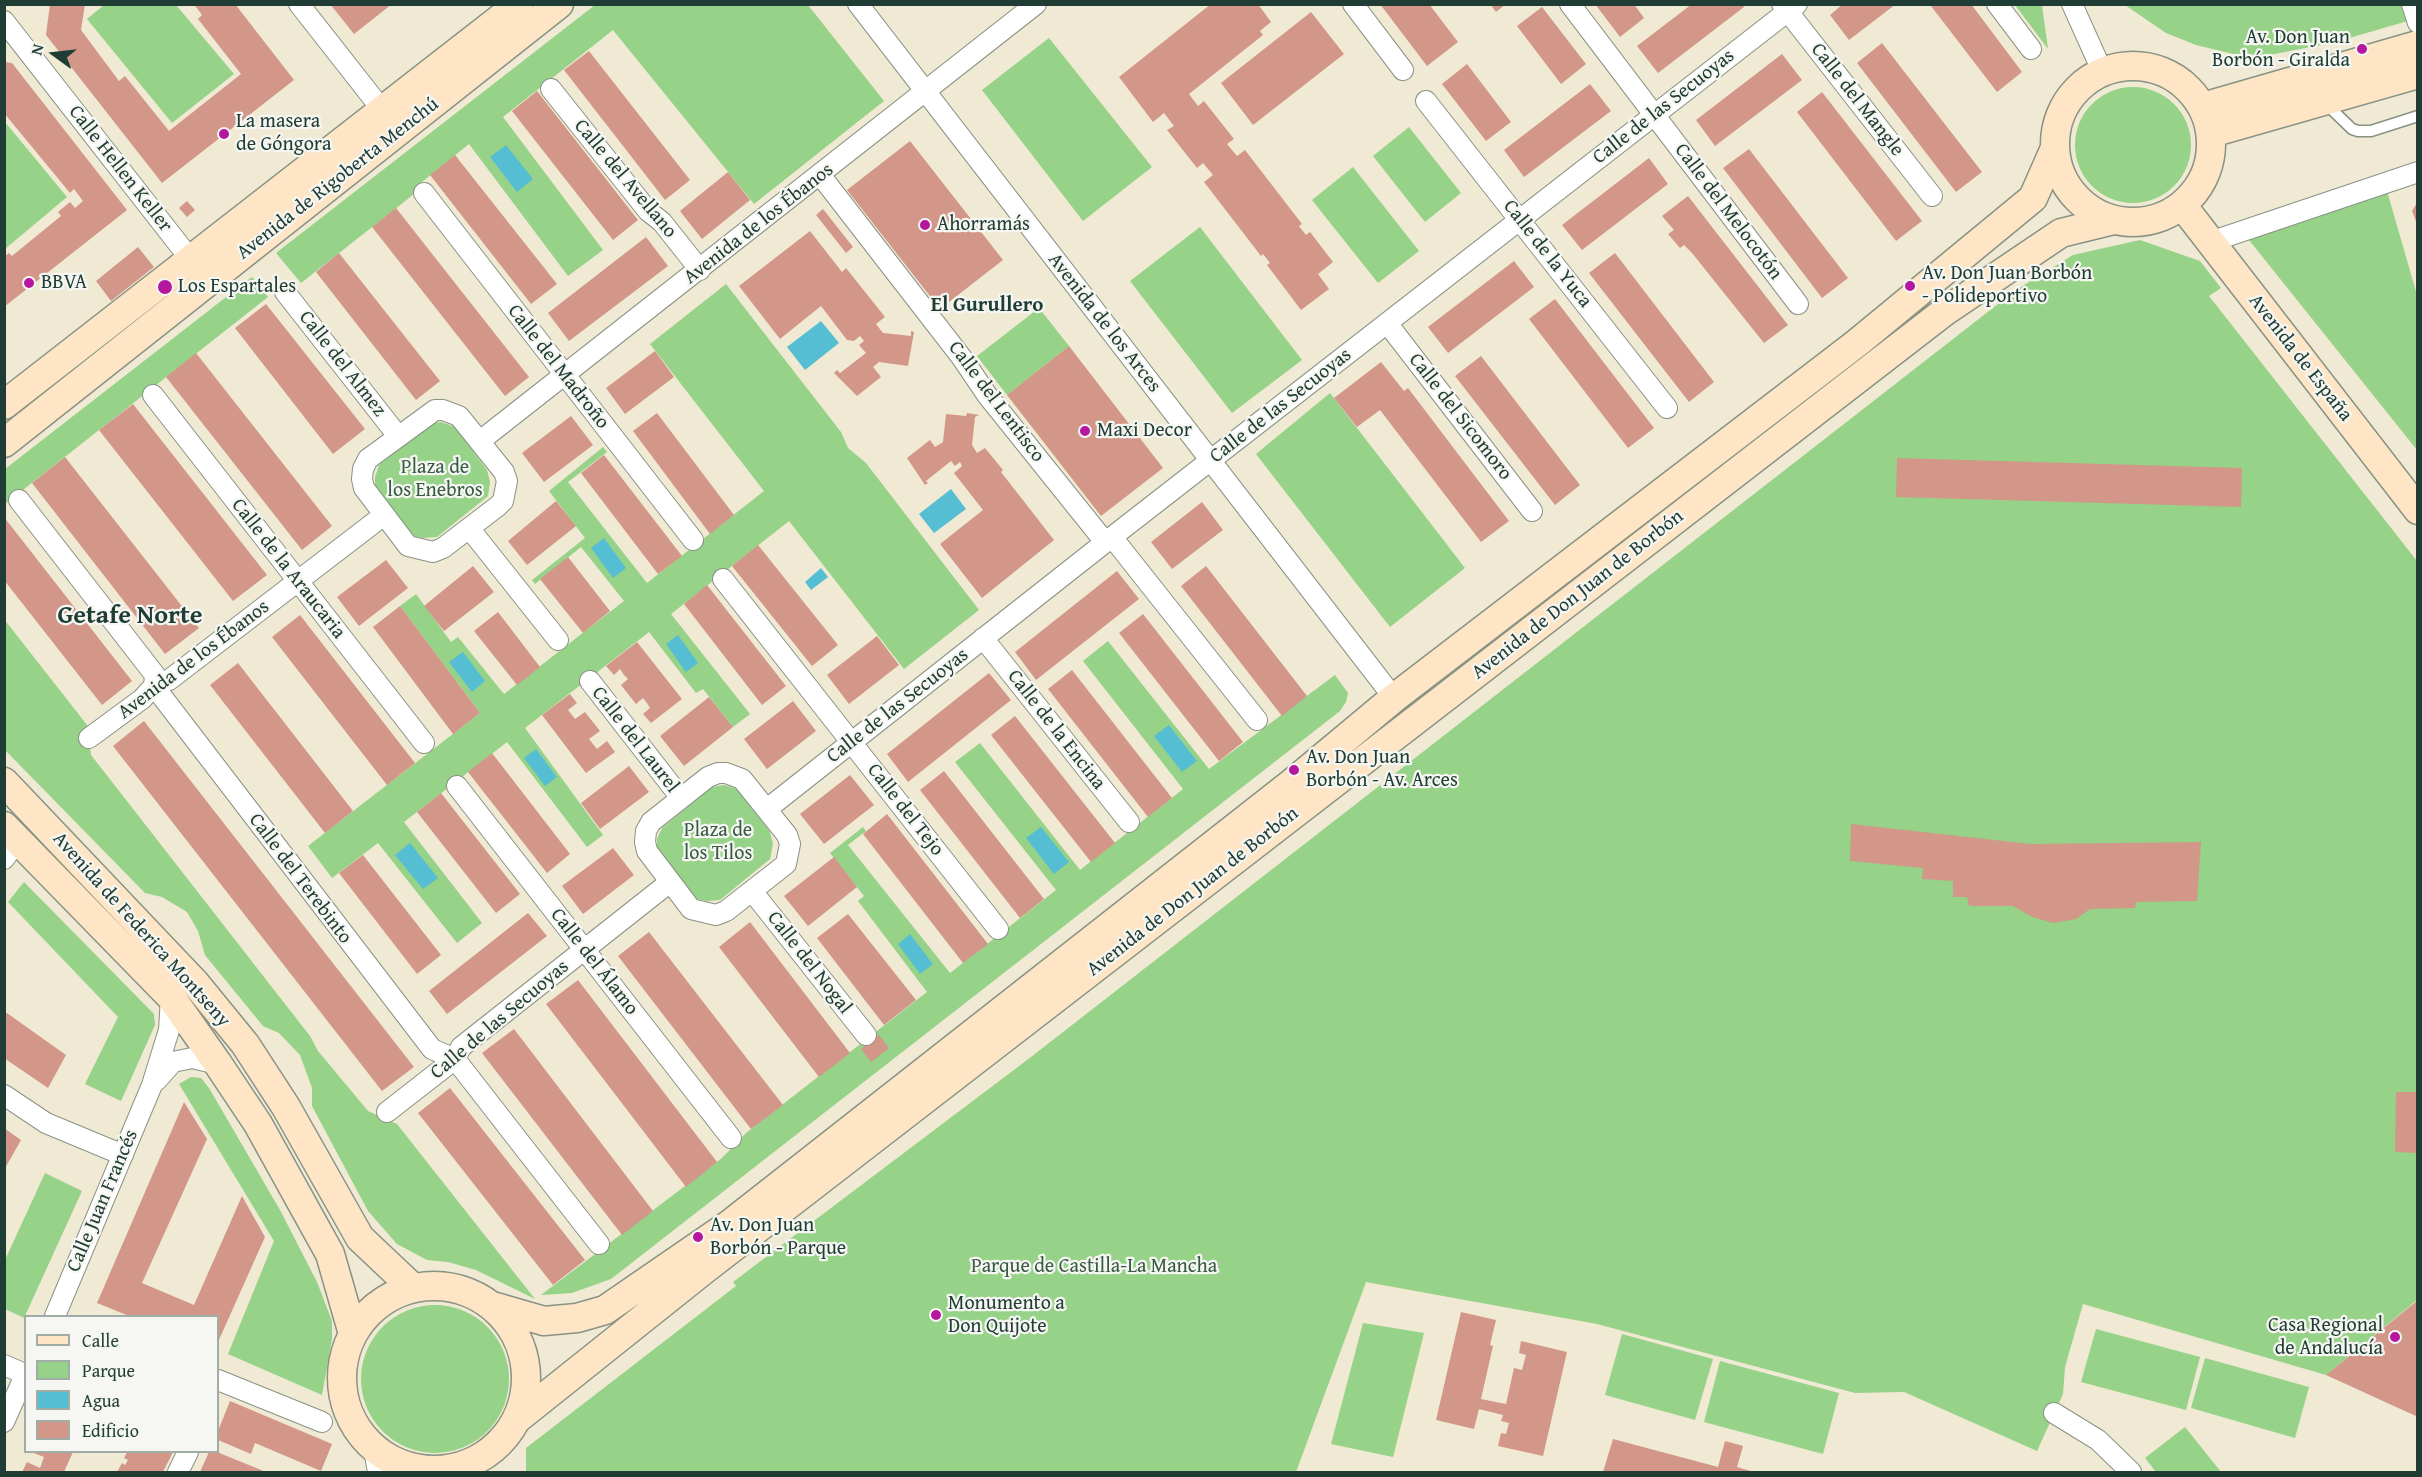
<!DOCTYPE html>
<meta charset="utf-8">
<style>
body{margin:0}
#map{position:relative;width:2422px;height:1477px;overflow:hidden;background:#f0e9d4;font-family:"Gentium Book Plus",serif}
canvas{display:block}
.frame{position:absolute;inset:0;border:6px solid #1f3d34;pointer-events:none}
.legend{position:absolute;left:24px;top:1315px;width:195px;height:138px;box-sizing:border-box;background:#f6f6f2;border:2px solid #a0aca6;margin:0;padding:8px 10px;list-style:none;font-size:18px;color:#1f3d34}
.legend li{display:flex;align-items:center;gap:12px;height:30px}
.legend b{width:30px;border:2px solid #a0aca6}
.north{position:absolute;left:24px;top:24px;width:60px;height:60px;-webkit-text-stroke:4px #f6f6f2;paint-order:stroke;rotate:285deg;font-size:16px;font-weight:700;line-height:24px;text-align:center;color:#1f3d34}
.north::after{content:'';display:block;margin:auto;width:21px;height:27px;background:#1f3d34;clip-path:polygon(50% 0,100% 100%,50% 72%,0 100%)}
</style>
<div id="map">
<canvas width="2422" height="1477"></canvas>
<div class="frame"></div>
<ul class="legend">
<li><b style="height:8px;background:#fde5c5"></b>Calle</li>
<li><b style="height:16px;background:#96d287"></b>Parque</li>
<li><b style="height:16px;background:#56bed3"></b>Agua</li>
<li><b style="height:16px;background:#d29788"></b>Edificio</li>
</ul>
<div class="north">N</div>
</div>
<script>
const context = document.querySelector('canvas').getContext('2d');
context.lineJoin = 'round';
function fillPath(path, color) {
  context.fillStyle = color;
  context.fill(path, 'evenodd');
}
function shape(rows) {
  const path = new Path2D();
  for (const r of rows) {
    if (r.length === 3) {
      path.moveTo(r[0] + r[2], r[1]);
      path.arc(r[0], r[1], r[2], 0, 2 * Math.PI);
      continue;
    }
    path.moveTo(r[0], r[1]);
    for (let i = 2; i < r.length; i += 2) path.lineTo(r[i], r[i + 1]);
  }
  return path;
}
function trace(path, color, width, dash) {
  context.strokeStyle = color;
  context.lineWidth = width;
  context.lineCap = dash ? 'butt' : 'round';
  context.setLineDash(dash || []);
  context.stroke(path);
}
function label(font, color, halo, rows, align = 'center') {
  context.font = font + ' "Gentium Book Plus",serif';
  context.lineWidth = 4.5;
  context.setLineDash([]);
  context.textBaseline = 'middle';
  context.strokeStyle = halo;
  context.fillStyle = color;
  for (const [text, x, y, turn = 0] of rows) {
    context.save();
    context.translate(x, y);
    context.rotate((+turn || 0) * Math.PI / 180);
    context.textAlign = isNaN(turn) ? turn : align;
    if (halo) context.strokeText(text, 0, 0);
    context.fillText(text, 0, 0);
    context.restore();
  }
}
const green = shape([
 [2417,4,2418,18,2332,43,2269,55,2233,54,2196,45,2166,33,2125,5],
 [104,5,176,5,234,74,172,123,87,19],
 [595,5,808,5,884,101,754,204,613,30,503,117,603,250,568,276,469,144,417,186,419,189,409,198,301,283,276,253],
 [2015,5,2042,5,2048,49],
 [1049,38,1152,167,1083,221,982,90],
 [2133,145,58],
 [5,122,67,197,5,249,4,248],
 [1409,127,1461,193,1425,222,1373,156],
 [1353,167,1419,251,1378,283,1312,200],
 [2387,191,2417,295,2417,450,2249,240],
 [1200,227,1302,360,1232,413,1130,281],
 [2140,240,2200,261,2221,288,2209,296,2417,561,2417,1300,2326,1375,2083,1304,2065,1367,2063,1394,2037,1451,1904,1392,1855,1393,1597,1324,1366,1282,1296,1472,526,1472,526,1448,736,1286,733,1282,1031,1057,2016,290,2073,255],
 [252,277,268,297,5,504,5,469],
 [726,284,841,432,848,448,866,463,979,610,904,669,789,521,671,614,750,714,733,727,703,689,696,693,649,632,525,728,603,835,587,847,507,742,404,822,482,923,457,943,378,843,332,878,308,846,480,713,400,606,416,594,451,642,458,637,504,694,624,601,581,547,535,584,532,580,585,538,549,491,603,447,607,452,568,482,647,583,764,491,650,344],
 [1039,308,1069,346,1007,395,977,356],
 [1330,393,1465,568,1390,627,1256,454],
 [441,422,455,427,487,470,490,482,488,496,437,537,423,538,414,536,375,486,375,477,379,465,429,424],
 [4,619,87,725,91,755,310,1036,318,1051,368,1111,397,1124,535,1299,476,1270,448,1262,427,1260,397,1244,368,1211,312,1106,312,1088,300,1055,279,1033,263,1026,205,955,198,931,187,912,162,897,145,893,5,750],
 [1108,641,1209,769,1335,675,1348,693,1346,702,1340,711,611,1279,572,1293,541,1295,722,1158,746,1133,927,992,858,901,864,896,830,853,863,827,866,831,848,845,950,973,1056,890,955,762,980,743,1080,870,1183,789,1083,661],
 [724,785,738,789,770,832,773,844,770,859,720,900,707,901,697,899,657,849,657,839,662,828,712,787],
 [24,882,154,1014,155,1025,121,1101,85,1084,118,1017,8,902],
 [191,1077,201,1078,209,1088,280,1210,317,1282,332,1321,332,1339,322,1395,228,1354,274,1241,179,1084],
 [45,1173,82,1191,24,1318,5,1309,5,1260],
 [435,1379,74],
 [1363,1323,1424,1333,1393,1457,1331,1444],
 [2096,1329,2200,1357,2186,1410,2081,1382],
 [1622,1334,1713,1359,1695,1420,1605,1395],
 [2205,1358,2309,1387,2295,1438,2191,1408],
 [1720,1361,1839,1393,1823,1454,1704,1422],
 [2185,1427,2221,1472,2156,1472,2145,1458]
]);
const water = shape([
 [506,145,533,179,517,192,490,157],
 [821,321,839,343,805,370,787,347],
 [951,489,966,509,934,533,919,514],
 [604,538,626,568,613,578,591,548],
 [821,568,828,577,811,590,805,582],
 [678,635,698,663,686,672,666,644],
 [463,652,485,681,472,692,449,662],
 [1169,725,1197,761,1182,772,1154,736],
 [536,749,557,777,545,786,524,758],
 [1041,827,1069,862,1054,874,1026,838],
 [410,843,438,878,423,889,395,855],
 [910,934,933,964,920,974,898,944]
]);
const building = shape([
 [50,4,85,4,81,30,119,81,125,76,169,131,241,74,198,19,202,15,194,4,235,4,294,80,162,183,46,35],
 [330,4,392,4,354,34],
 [1211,4,1258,4,1271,22,1260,31,1263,35,1189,94,1198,106,1204,101,1234,139,1227,144,1237,156,1245,150,1302,224,1299,226,1306,235,1310,232,1333,262,1318,274,1329,289,1301,310,1267,265,1270,263,1263,254,1261,256,1204,182,1213,175,1203,163,1197,168,1167,130,1174,126,1164,113,1153,122,1119,77],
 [1380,4,1429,4,1458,42,1427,66],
 [1490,4,1506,4,1496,12],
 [1595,4,1634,4,1644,18,1620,37],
 [1692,4,1742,4,1744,7,1658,73,1637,46],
 [1843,4,1896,4,1849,40,1830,15],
 [1932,4,1971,4,2022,72,1997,92,1931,6],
 [1542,7,1586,64,1561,84,1517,26],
 [1311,12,1344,54,1253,125,1221,83],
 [1882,43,1982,172,1956,192,1857,63],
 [589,51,690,180,665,200,564,70],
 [1782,54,1802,80,1715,146,1696,120],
 [4,62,12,63,127,210,4,307,4,257,9,253,12,256,61,216,58,212,70,202,75,208,83,201,74,189,70,193,4,113],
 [1467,64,1511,122,1486,141,1442,84],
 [1590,84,1611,111,1524,177,1504,150],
 [537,91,638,220,613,240,512,111],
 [1822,92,1922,221,1896,241,1797,112],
 [910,141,1003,260,940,309,847,190],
 [1749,149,1848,278,1822,298,1723,168],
 [455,155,557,284,531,304,430,175],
 [1649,158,1668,184,1582,250,1562,225],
 [728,172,750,200,702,239,680,211],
 [1688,196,1788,325,1764,343,1692,253,1684,245,1680,248,1668,234,1674,230,1662,216],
 [187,201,195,210,187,217,179,208],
 [2418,201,2418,224,2417,224,2412,211],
 [396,208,529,377,505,396,372,227],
 [823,209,853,247,846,253,816,215],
 [810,231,842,272,846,268,885,317,876,324,883,333,911,336,911,331,914,332,908,366,879,362,873,367,881,377,857,396,834,373,837,370,840,373,866,353,859,345,864,341,860,336,854,341,847,340,821,306,780,339,739,286],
 [646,237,668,266,569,341,548,313],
 [138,247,154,267,111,301,96,281],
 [339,253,440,381,416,400,316,272],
 [1615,253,1714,382,1689,402,1589,273],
 [1514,261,1534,287,1448,353,1428,327],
 [1555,299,1654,428,1628,448,1529,319],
 [266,304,365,429,333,454,235,328],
 [1069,346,1163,468,1101,516,1007,395],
 [655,351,674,377,625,414,606,388],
 [196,353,332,526,302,550,166,377],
 [1481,356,1580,485,1555,505,1455,376],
 [1381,362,1404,391,1408,388,1509,521,1481,542,1380,410,1357,427,1334,398],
 [133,404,267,575,233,601,99,430],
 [657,413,734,515,710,534,633,431],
 [967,413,979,415,975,417,972,445,977,453,985,448,1003,470,1001,472,1054,540,982,598,940,544,983,510,954,473,962,466,960,462,955,466,951,461,926,481,928,483,925,485,907,458,930,440,935,447,943,442,946,414,966,416],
 [571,416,593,445,544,482,522,453],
 [604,455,682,556,658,574,581,473],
 [65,457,199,628,165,654,32,483],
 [1897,458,2242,468,2241,507,1896,497],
 [556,501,576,526,527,565,508,541],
 [1202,502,1223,530,1172,569,1151,542],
 [4,517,132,681,102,705,4,580],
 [758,545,838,645,812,666,732,566],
 [568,557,610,611,583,633,540,579],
 [386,560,408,588,359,626,337,597],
 [473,566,494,592,444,631,424,606],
 [1206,566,1307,696,1282,716,1181,586],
 [1117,571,1139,599,1036,680,1015,652],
 [707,585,786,686,762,705,684,604],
 [400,606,480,713,453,734,373,627],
 [498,612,540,667,517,685,474,631],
 [1143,614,1243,742,1219,761,1119,633],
 [300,615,415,763,387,785,272,637],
 [877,636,899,665,849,704,827,675],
 [637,642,682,699,651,723,643,714,650,708,647,703,643,698,636,704,621,685,628,679,624,675,620,669,614,675,606,666],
 [238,663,353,811,325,833,210,685],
 [1072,670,1172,798,1148,817,1048,689],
 [989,673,1011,700,908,782,887,754],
 [570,694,577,703,568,710,575,719,585,712,600,731,589,739,597,749,607,741,615,752,586,773,542,715],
 [709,697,733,727,684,766,660,736],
 [793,701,816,731,767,769,744,739],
 [1015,716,1115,843,1091,862,991,735],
 [144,721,414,1067,382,1091,113,746],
 [492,753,570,854,547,873,468,772],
 [629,766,649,792,600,829,581,803],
 [944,771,1044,899,1020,918,920,790],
 [850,775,874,805,824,844,800,814],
 [441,793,520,894,496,913,417,812],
 [887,814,988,944,963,963,863,834],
 [1851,824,2030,844,2201,842,2197,901,2136,902,2135,908,2090,909,2076,919,2053,923,2032,917,2013,906,1969,906,1967,897,1953,897,1953,881,1922,879,1923,868,1850,861],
 [613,848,634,875,583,914,562,886],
 [363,855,441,955,417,974,339,873],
 [834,857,857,887,808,926,784,896],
 [528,913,547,936,447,1014,429,991],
 [848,914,916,1000,884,1025,817,938],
 [750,922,850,1053,819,1077,719,947],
 [649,932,783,1105,751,1129,618,956],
 [578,980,717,1162,686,1187,546,1004],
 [4,1011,66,1055,48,1088,4,1058],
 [514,1029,653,1211,622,1235,482,1053],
 [879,1035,889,1048,871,1062,861,1049],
 [450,1088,585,1260,553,1285,418,1113],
 [2396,1092,2418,1092,2418,1153,2395,1152],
 [184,1102,207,1139,142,1283,194,1305,242,1196,265,1237,218,1342,218,1316,129,1316,97,1303],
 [4,1128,21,1140,4,1170],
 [2418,1300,2418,1417,2326,1375],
 [1461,1312,1496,1320,1490,1345,1493,1346,1481,1399,1506,1404,1514,1368,1522,1370,1526,1355,1519,1353,1521,1341,1567,1352,1543,1456,1498,1446,1501,1433,1506,1434,1509,1423,1501,1421,1503,1415,1479,1409,1474,1429,1436,1420],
 [230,1401,332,1444,321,1471,255,1443,251,1454,218,1440,218,1431],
 [1613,1439,1718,1467,1725,1441,1743,1446,1737,1467,1754,1472,1603,1472],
 [31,1452,73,1452,64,1472,22,1472,27,1462,40,1468,44,1457],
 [127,1452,173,1452,163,1472,117,1472,122,1463,125,1465,128,1460,124,1458],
 [209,1452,217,1452,266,1472,200,1472]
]);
const lane = shape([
 [2325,103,2352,129,2358,131,2371,131,2418,116]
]);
const street = shape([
 [299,4,383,111],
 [858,4,1394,698],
 [1353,4,1403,70],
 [1570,4,1798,304],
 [1782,4,1932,196],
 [1997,4,2031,49],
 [2072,4,2103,73],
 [2412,4,2418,23],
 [4,21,191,260],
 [551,89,648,211,662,222,700,270],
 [1426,101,1667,408],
 [821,176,962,358,987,395,1105,542],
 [424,193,693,540],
 [2210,242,2418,172],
 [285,292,398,436],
 [1387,323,1532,511],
 [153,395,424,743],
 [435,410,443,410,459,416,504,472,507,481,503,501,498,506,443,548,433,552,408,546,364,488,362,479,363,469,368,459,435,410],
 [480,441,1036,4],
 [19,500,155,675,154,686,432,1049,455,1059,599,1244],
 [469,528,558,640],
 [1112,537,1257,720],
 [723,579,998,929],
 [983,638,1129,822],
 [590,681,681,798],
 [89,738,142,699,154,686,169,680,384,515],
 [718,773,726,773,742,779,787,835,790,844,786,864,781,868,726,911,716,915,691,909,647,851,645,842,646,831,651,822,708,777,718,773],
 [457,786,731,1138],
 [767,809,1112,537,1797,4],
 [4,859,18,840],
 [752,891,866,1035],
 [156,1081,173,1062,192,1058,218,1064],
 [4,1095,46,1123,123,1155],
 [387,1112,455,1059,461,1047,670,882],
 [55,1316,152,1085,169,1030,171,997],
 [4,1365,25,1374],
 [218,1380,322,1422],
 [2054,1413,2098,1440,2131,1472],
 [4,1422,26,1373],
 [374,1449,378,1472],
 [178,1472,188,1452],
 [429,1472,430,1471]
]);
const secondary = shape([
 [2133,144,78],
 [2203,107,2418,45],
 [2211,133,2418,74],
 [2182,205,2418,510],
 [4,405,519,4],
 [4,443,559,4],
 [4,782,196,984,245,1044,286,1107,360,1238,413,1288],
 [4,826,171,997,218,1064,258,1124,330,1254,353,1334],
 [434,1378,92],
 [492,1306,544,1321,577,1318,605,1310,730,1224,1292,783,1394,698,1857,343,2033,198,2055,148],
 [517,1419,705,1269,1944,312,2061,233,2114,220]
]);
const markers = [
 [2362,49,6,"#b5179e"],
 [224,134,6,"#b5179e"],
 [925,225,6,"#b5179e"],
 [29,283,6,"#b5179e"],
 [1910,286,6,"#b5179e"],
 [165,287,8,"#b5179e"],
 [1085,431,6,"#b5179e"],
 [1294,770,6,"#b5179e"],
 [698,1237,6,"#b5179e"],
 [936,1315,6,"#b5179e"],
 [2395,1337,6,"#b5179e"]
];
const poiNames = [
 ["Av. Don Juan",2350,38,"right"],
 ["Borbón - Giralda",2350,61,"right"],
 ["La masera",236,122],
 ["de Góngora",236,145],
 ["Ahorramás",937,225],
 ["Av. Don Juan Borbón",1922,274],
 ["- Polideportivo",1922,297],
 ["BBVA",41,283],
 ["Los Espartales",178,287],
 ["Maxi Decor",1097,431],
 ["Av. Don Juan",1306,758],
 ["Borbón - Av. Arces",1306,781],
 ["Av. Don Juan",710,1226],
 ["Borbón - Parque",710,1249],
 ["Monumento a",948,1304],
 ["Don Quijote",948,1327],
 ["Casa Regional",2383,1326,"right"],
 ["de Andalucía",2383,1349,"right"]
];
const streetNames = [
 ["Calle del Mangle",1857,100,52],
 ["Calle de las Secuoyas",1664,107,-38],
 ["Calle Hellen Keller",120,169,52],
 ["Avenida de Rigoberta Menchú",338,179,-38],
 ["Calle del Avellano",625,179,50],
 ["Calle del Melocotón",1728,212,53],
 ["Avenida de los Ébanos",759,224,-38],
 ["Calle de la Yuca",1547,254,52],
 ["Avenida de los Arces",1104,323,52],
 ["Avenida de España",2300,358,52],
 ["Calle del Almez",342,364,52],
 ["Calle del Madroño",558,367,52],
 ["Calle del Lentisco",996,402,53],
 ["Calle de las Secuoyas",1281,406,-38],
 ["Calle del Sicomoro",1460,417,52],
 ["Calle de la Araucaria",288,569,52],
 ["Avenida de Don Juan de Borbón",1578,595,-38],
 ["Avenida de los Ébanos",194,660,-37],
 ["Calle de las Secuoyas",898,706,-38],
 ["Calle de la Encina",1056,730,52],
 ["Calle del Laurel",635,740,52],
 ["Calle del Tejo",905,810,52],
 ["Calle del Terebinto",300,879,53],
 ["Avenida de Don Juan de Borbón",1193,892,-38],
 ["Avenida de Federica Montseny",141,930,48],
 ["Calle del Álamo",594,962,52],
 ["Calle del Nogal",809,963,52],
 ["Calle de las Secuoyas",500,1020,-40],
 ["Calle Juan Francés",103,1201,-67]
];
const parkNames = [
 ["Plaza de",435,468],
 ["los Enebros",435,491],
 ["Plaza de",718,831],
 ["los Tilos",718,854],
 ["Parque de Castilla-La Mancha",1094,1267]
];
const neighbourhoodNames = [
 ["El Gurullero",987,306]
];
const districtNames = [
 ["Getafe Norte",130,616]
];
fillPath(green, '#96d287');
fillPath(water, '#56bed3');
fillPath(building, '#d29788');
trace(lane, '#889384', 13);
trace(street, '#889384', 22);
trace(secondary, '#889384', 31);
trace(lane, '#fff', 10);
trace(street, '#fff', 20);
trace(secondary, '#fde5c5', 28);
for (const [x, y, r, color] of markers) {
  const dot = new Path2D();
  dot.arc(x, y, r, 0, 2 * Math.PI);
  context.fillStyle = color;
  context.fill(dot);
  trace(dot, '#f6f6f2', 2);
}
label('20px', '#1f3d34', '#f6f6f2', poiNames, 'left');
label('20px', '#1f3d34', '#f6f6f2', streetNames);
label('20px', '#375b45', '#f6f6f2', parkNames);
label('bold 21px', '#1f3d34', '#f6f6f2', neighbourhoodNames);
label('bold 26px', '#1f3d34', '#f6f6f2', districtNames);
</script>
